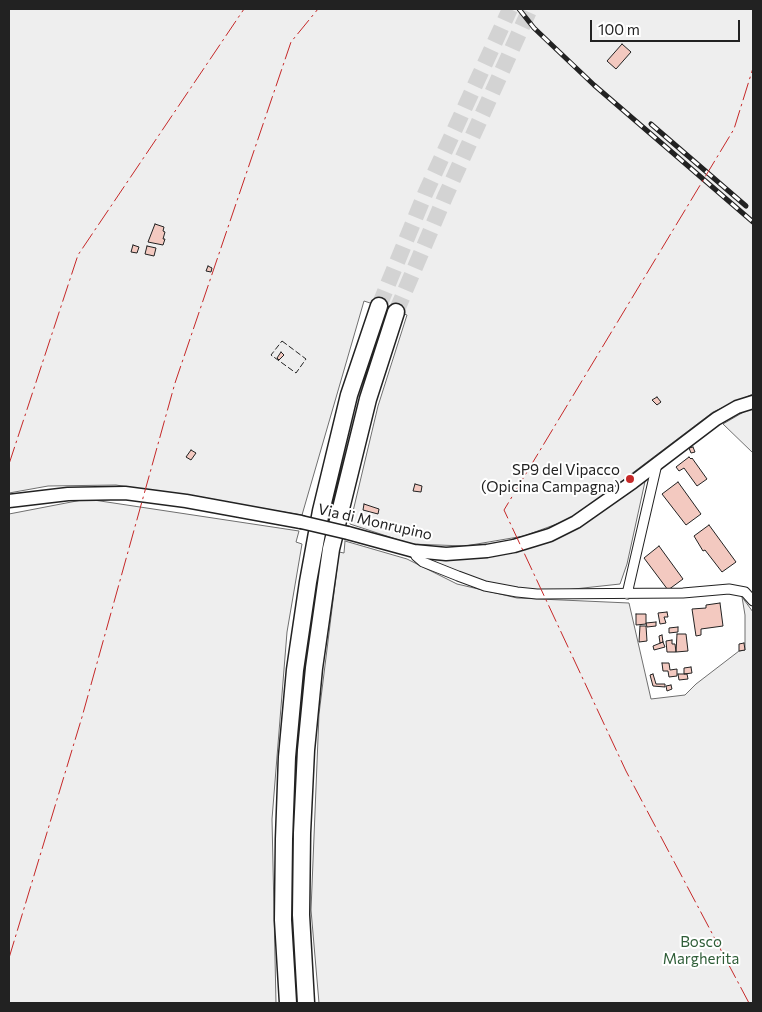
<!DOCTYPE html>
<style>
body{margin:0}
#map{position:relative;width:762px;height:1012px;overflow:hidden;background:#fff;font-family:Commissioner,sans-serif}
canvas{display:block}
.frame{position:absolute;inset:0;border:10px solid #222;pointer-events:none}
.scale{position:absolute;left:590px;top:20px;width:150px;height:22px;box-sizing:border-box;border:2px solid #222;border-top:0;padding-left:6px;font-size:15px;line-height:18px;white-space:nowrap;color:#222;-webkit-text-stroke:4px #fff;paint-order:stroke}
</style>
<div id="map">
<canvas width="762" height="1012"></canvas>
<div class="frame"></div>
<div class="scale">100 m</div>
</div>
<script>
const context = document.querySelector('canvas').getContext('2d');
context.lineJoin = 'round';
function fillPath(path, color) {
  context.fillStyle = color;
  context.fill(path, 'evenodd');
}
function shape(rows) {
  const path = new Path2D();
  for (const r of rows) {
    path.moveTo(r[0], r[1]);
    for (let i = 2; i < r.length; i += 2) path.lineTo(r[i], r[i + 1]);
  }
  return path;
}
function trace(path, color, width, dash) {
  context.strokeStyle = color;
  context.lineWidth = width;
  context.lineCap = dash ? 'butt' : 'round';
  context.setLineDash(dash || []);
  context.stroke(path);
}
function label(font, color, halo, rows, align = 'center') {
  context.font = font + ' Commissioner,sans-serif';
  context.lineWidth = 4;
  context.setLineDash([]);
  context.textBaseline = 'middle';
  context.strokeStyle = halo;
  context.fillStyle = color;
  for (const [text, x, y, turn = 0] of rows) {
    context.save();
    context.translate(x, y);
    context.rotate((+turn || 0) * Math.PI / 180);
    context.textAlign = isNaN(turn) ? turn : align;
    if (halo) context.strokeText(text, 0, 0);
    context.fillText(text, 0, 0);
    context.restore();
  }
}
const green = shape([
 [9,9,753,9,753,394,713,412,573,518,524,536,465,546,411,544,350,524,378,406,407,315,364,301,302,515,116,485,48,486,9,493,9,9],
 [753,408,753,453,723,424,747,410,753,408],
 [646,477,627,564,620,584,565,590,538,591,486,585,426,558,518,548,646,477],
 [87,499,299,531,296,542,302,544,287,632,272,819,276,1003,9,1003,9,514,87,499],
 [345,541,407,559,457,584,517,598,629,603,651,699,685,695,696,684,739,651,745,650,745,615,742,597,753,612,753,1003,319,1003,311,910,319,714,339,552,344,553,345,541]
]);
const building = shape([
 [622,44,631,52,616,69,607,61,622,44],
 [155,224,164,227,163,231,165,232,163,239,165,239,163,245,148,242,155,224],
 [133,245,139,247,137,253,131,252,133,245],
 [147,246,156,248,154,256,145,254,147,246],
 [208,266,212,268,211,272,206,271,208,266],
 [281,352,284,355,279,360,277,358,281,352],
 [657,397,661,402,657,405,652,400,657,397],
 [693,447,695,452,691,453,689,448,693,447],
 [191,450,196,453,191,460,186,457,191,450],
 [689,457,691,459,692,458,707,479,697,486,684,468,679,471,676,467,689,457],
 [678,482,701,514,686,525,662,494,678,482],
 [415,484,422,486,421,492,413,491,415,484],
 [364,504,379,509,378,514,363,510,364,504],
 [709,525,736,562,722,572,705,550,703,551,694,536,709,525],
 [659,546,683,579,668,590,644,558,659,546],
 [720,603,723,626,701,629,701,635,696,636,692,609,706,608,706,605,720,603],
 [667,612,668,617,664,617,666,623,660,624,658,613,667,612],
 [636,614,646,614,646,624,636,625,636,614],
 [656,622,656,626,647,627,646,623,656,622],
 [640,626,646,626,647,641,639,642,640,626],
 [678,627,678,632,669,633,669,628,678,627],
 [677,634,686,634,688,651,676,652,677,634],
 [662,635,663,642,660,643,659,636,662,635],
 [672,640,672,644,675,644,676,652,667,652,666,641,672,640],
 [663,642,665,647,654,650,653,646,663,642],
 [744,643,745,650,739,651,739,644,744,643],
 [662,663,669,663,670,670,677,669,677,676,669,677,668,671,663,671,662,663],
 [691,667,692,673,684,674,684,668,691,667],
 [653,674,656,684,665,684,665,687,653,686,650,675,653,674],
 [678,674,687,674,688,679,679,680,678,674],
 [671,685,672,689,667,691,666,686,671,685]
]);
const motorwayTunnel = shape([
 [379,306,425,194,510,9],
 [396,312,445,197,530,9]
]);
const minor = shape([
 [414,551,416,556,423,562,458,576,485,586,517,592,537,594,683,593,729,589,745,592,753,601],
 [627,594,657,464]
]);
const secondary = shape([
 [9,501,68,494,125,493,186,501,301,522],
 [348,533,414,551,446,554,487,551,514,546,550,535,576,522,633,482,716,419,737,407,753,402]
]);
const motorway = shape([
 [288,1003,283,920,284,839,287,757,295,670,308,582,321,511,349,395,379,306],
 [306,1003,301,915,302,833,306,750,314,668,331,549,368,399,396,312]
]);
const rail = shape([
 [519,9,534,28,594,85,753,222],
 [651,124,746,206]
]);
const secondaryBridge = shape([
 [301,522,348,533]
]);
const fence = shape([
 [282,341,306,359,296,373,271,355,282,341]
]);
const power = shape([
 [9,464,78,255,244,9],
 [9,958,82,717,175,383,291,42,318,9],
 [749,1003,626,771,504,510,734,129,753,68]
]);
const markers = [
 [630,479,5,"#c62828"]
];
const poiNames = [
 ["SP9 del Vipacco",620,470],
 ["(Opicina Campagna)",620,487]
];
const streetNames = [
 ["Via di Monrupino",375,522,13]
];
const parkNames = [
 ["Bosco",701,942],
 ["Margherita",701,959]
];
fillPath(green, '#eee');
trace(green, '#6f6f6f', 1);
fillPath(building, '#f3c9c0');
trace(building, '#222', 1);
trace(motorwayTunnel, '#d3d3d3', 16, [16, 8]);
trace(minor, '#222', 11);
trace(secondary, '#222', 15);
trace(motorway, '#222', 19);
trace(minor, '#fff', 9);
trace(secondary, '#fff', 12);
trace(motorway, '#fff', 16);
trace(rail, '#222', 5);
trace(rail, '#fff', 3, [9]);
trace(secondaryBridge, '#222', 15, []);
trace(secondaryBridge, '#fff', 12);
trace(fence, '#222', 1, [6, 2.5]);
trace(power, '#c62828', 1, [18, 4, 2.5, 4]);
for (const [x, y, r, color] of markers) {
  const dot = new Path2D();
  dot.arc(x, y, r, 0, 2 * Math.PI);
  context.fillStyle = color;
  context.fill(dot);
  trace(dot, '#fff', 2);
}
label('15px', '#222', '#fff', poiNames, 'right');
label('15px', '#222', '#fff', streetNames);
label('15px', '#2f5e38', '#fff', parkNames);
</script>
